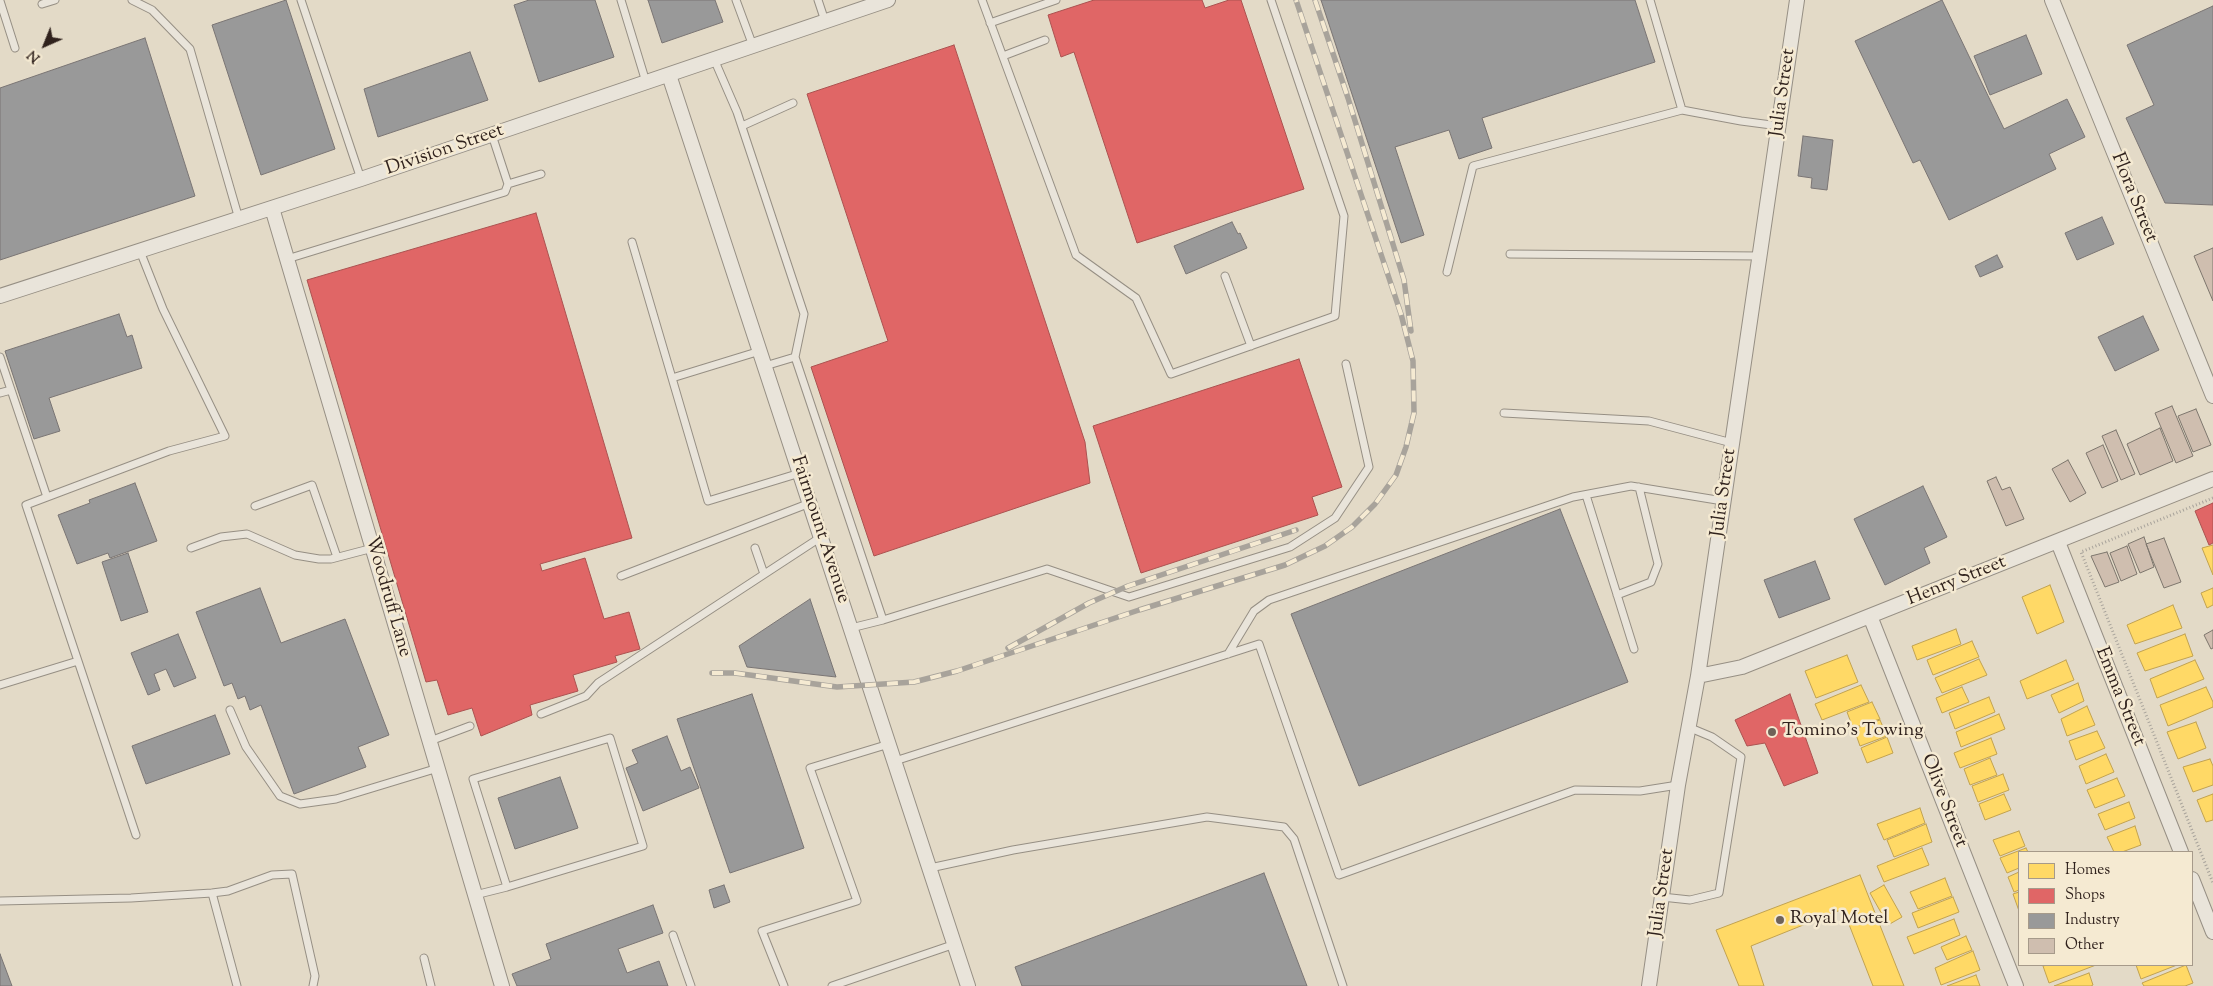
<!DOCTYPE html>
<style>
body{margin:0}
#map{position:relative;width:2213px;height:986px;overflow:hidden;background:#e3dac7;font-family:"Sorts Mill Goudy",serif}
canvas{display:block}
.legend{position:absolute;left:2018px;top:851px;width:175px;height:115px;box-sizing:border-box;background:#f5ead2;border:1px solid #a69a8a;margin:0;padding:6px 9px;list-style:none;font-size:15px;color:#30221d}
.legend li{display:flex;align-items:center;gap:10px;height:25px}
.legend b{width:25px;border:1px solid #a69a8a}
.north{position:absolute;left:20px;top:20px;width:50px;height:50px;-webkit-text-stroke:4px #f5ead2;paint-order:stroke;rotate:224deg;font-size:14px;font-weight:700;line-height:20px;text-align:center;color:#30221d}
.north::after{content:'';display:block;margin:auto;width:18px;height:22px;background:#30221d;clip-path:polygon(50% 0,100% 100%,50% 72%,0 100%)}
</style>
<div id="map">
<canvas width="2213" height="986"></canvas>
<ul class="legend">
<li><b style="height:14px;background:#ffd966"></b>Homes</li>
<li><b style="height:14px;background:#e06666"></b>Shops</li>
<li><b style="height:14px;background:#999"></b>Industry</li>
<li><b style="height:14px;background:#cfbeaf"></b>Other</li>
</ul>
<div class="north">N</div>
</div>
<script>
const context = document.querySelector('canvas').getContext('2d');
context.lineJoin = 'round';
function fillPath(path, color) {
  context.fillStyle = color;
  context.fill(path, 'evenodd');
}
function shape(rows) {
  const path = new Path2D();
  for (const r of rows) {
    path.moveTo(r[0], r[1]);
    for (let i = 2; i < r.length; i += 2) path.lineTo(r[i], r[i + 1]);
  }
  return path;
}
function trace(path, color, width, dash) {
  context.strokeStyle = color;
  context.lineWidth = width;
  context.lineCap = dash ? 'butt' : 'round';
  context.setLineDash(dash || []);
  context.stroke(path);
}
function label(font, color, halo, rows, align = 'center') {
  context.font = font + ' "Sorts Mill Goudy",serif';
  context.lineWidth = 5;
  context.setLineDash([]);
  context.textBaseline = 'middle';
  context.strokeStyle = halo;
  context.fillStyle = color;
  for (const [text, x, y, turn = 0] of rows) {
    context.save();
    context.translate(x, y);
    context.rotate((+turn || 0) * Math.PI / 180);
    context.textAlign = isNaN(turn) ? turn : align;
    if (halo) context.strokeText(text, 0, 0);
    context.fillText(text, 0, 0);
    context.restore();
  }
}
const homes = shape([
 [2213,545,2213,575,2202,548,2213,545],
 [2050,585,2064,622,2037,634,2022,597,2050,585],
 [2213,588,2213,605,2207,608,2201,593,2213,588],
 [2173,605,2182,628,2135,644,2127,625,2173,605],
 [1956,629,1961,644,1917,660,1912,646,1956,629],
 [2185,634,2193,656,2145,671,2137,653,2185,634],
 [1972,641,1979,657,1933,675,1927,660,1972,641],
 [1847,655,1858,682,1816,698,1805,671,1847,655],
 [1979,659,1987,675,1942,693,1935,678,1979,659],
 [2066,660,2074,680,2027,699,2020,681,2066,660],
 [2195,660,2204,679,2157,698,2150,679,2195,660],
 [2078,683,2084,701,2059,713,2051,695,2078,683],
 [1861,685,1869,702,1822,720,1815,704,1861,685],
 [1962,687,1969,702,1942,713,1936,698,1962,687],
 [2206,687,2213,702,2213,707,2168,726,2160,705,2206,687],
 [1989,697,1995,712,1955,729,1949,713,1989,697],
 [1872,702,1880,719,1853,728,1847,712,1872,702],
 [2087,706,2095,725,2067,736,2061,719,2087,706],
 [1999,714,2005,729,1961,747,1956,732,1999,714],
 [1880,720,1887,736,1860,746,1854,729,1880,720],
 [2196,722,2206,748,2178,759,2167,732,2196,722],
 [2097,731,2105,748,2076,760,2069,741,2097,731],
 [1887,737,1893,753,1867,763,1861,748,1887,737],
 [1991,738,1997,754,1960,768,1954,753,1991,738],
 [2106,754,2114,772,2086,784,2079,766,2106,754],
 [1990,758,1997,775,1970,785,1964,769,1990,758],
 [2210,759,2213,766,2213,785,2193,792,2183,767,2210,759],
 [2003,774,2009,790,1978,802,1972,786,2003,774],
 [2117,778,2125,796,2095,808,2087,790,2117,778],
 [2004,794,2011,810,1985,820,1979,804,2004,794],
 [2213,794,2213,820,2206,822,2197,800,2213,794],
 [2129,802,2135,818,2105,830,2098,814,2129,802],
 [1920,808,1925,823,1884,840,1877,824,1920,808],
 [1926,824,1932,842,1894,857,1887,840,1926,824],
 [2135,826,2141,845,2122,852,2114,852,2107,837,2135,826],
 [2019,831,2025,846,2000,856,1993,840,2019,831],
 [1922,848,1929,865,1884,882,1877,866,1922,848],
 [2026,848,2028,852,2019,852,2019,868,2007,873,2000,858,2026,848],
 [2019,872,2019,890,2014,892,2008,877,2019,872],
 [1860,875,1904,986,1873,986,1843,909,1751,946,1764,986,1739,986,1716,930,1860,875],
 [1945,878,1952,896,1918,909,1910,892,1945,878],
 [1884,885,1902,917,1888,925,1870,893,1884,885],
 [2019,892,2019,911,2013,894,2019,892],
 [1953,897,1959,912,1918,928,1912,913,1953,897],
 [1954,919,1960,935,1914,954,1907,937,1954,919],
 [1966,936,1972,950,1947,960,1941,947,1966,936],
 [1973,951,1980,970,1941,985,1935,968,1973,951],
 [2047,965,2096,965,2049,983,2043,966,2047,965],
 [2136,965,2177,965,2141,979,2136,965],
 [2186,965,2193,983,2185,986,2144,986,2142,983,2186,965],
 [2089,973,2093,985,2091,986,2054,986,2089,973],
 [1976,975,1980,986,1947,986,1976,975]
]);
const shops = shape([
 [1094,0,1202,0,1205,8,1229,0,1241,0,1304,189,1137,243,1074,52,1061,57,1048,15,1094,0],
 [954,45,1085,442,1090,483,874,556,811,367,888,341,807,94,954,45],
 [536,213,632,538,540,564,542,571,585,558,604,619,629,612,640,649,615,656,617,662,573,675,578,691,530,705,532,715,481,736,472,708,448,715,437,680,426,682,307,280,536,213],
 [1299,359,1342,487,1312,497,1318,515,1141,573,1093,426,1299,359],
 [2213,503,2213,543,2209,545,2195,511,2213,503],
 [1790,694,1818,773,1784,786,1765,743,1747,746,1735,720,1790,694]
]);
const industry = shape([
 [286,0,335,149,261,175,212,25,286,0],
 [529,0,595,0,614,57,539,82,514,5,529,0],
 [648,0,715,0,723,22,662,43,648,0],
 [1321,0,1635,0,1655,62,1482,118,1492,148,1459,159,1449,130,1395,147,1424,235,1401,243,1321,0],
 [1942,0,2004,129,2067,99,2085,137,2049,154,2056,169,1949,220,1920,160,1913,163,1855,41,1942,0],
 [2213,6,2213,205,2165,203,2126,118,2154,105,2127,45,2213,6],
 [2026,35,2042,74,1990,95,1974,56,2026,35],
 [145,38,195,196,0,260,0,88,145,38],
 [470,52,488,100,378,137,364,89,470,52],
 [1803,136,1833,140,1827,190,1811,188,1812,178,1798,176,1803,136],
 [2102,217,2114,244,2077,260,2065,233,2102,217],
 [1232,222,1238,234,1240,233,1247,248,1186,274,1174,246,1232,222],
 [1997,255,2003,267,1980,277,1975,266,1997,255],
 [119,314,127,337,132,335,142,368,49,398,60,431,34,439,5,351,119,314],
 [2143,316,2159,350,2115,371,2098,337,2143,316],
 [135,483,157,541,110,558,108,553,77,564,58,515,90,503,89,500,135,483],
 [1923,486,1947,537,1924,548,1930,563,1885,585,1854,519,1923,486],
 [1560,509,1628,682,1359,786,1291,614,1560,509],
 [128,553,148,612,121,621,102,562,128,553],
 [1815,561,1830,599,1779,618,1764,580,1815,561],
 [260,588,281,643,345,619,389,735,358,747,366,767,294,794,261,705,250,710,245,696,238,699,232,683,224,686,196,612,260,588],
 [810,599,836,677,747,667,739,646,810,599],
 [178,634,196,678,174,687,166,669,154,674,160,690,148,695,131,653,178,634],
 [752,694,804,848,730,873,677,719,752,694],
 [215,715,230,754,146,784,132,746,215,715],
 [667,736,681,771,690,767,699,788,643,811,626,768,638,763,632,750,667,736],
 [560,777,578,828,515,849,498,798,560,777],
 [1264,873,1307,986,1022,986,1015,967,1264,873],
 [724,885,730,902,714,908,709,890,724,885],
 [653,905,663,933,618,949,627,973,659,961,668,986,517,986,512,974,551,959,546,944,653,905],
 [0,954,12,986,0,986,0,954]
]);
const building = shape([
 [2213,248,2213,301,2194,256,2213,248],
 [2172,406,2193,456,2176,463,2155,413,2172,406],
 [2196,409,2211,445,2193,452,2178,416,2196,409],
 [2160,428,2173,461,2140,475,2127,444,2160,428],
 [2116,430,2135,474,2121,480,2102,436,2116,430],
 [2103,445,2118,481,2102,488,2086,453,2103,445],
 [2068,460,2086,493,2070,502,2052,469,2068,460],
 [1996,477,2002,490,2010,487,2024,519,2006,526,1987,481,1996,477],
 [2144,537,2154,567,2140,573,2128,544,2144,537],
 [2164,538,2181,582,2164,588,2146,544,2164,538],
 [2127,546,2137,574,2121,581,2110,553,2127,546],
 [2107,552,2119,582,2105,587,2091,556,2107,552],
 [2213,630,2213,648,2211,649,2204,635,2213,630]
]);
const path = shape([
 [2213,498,2081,552,2213,883]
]);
const lane = shape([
 [132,0,152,10,190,49,239,219],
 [301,0,361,179],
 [621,0,646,82],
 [736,0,753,46],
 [818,0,825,21],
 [982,0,1076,255,1136,298,1171,374,1335,316,1344,216,1271,0],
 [1650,0,1682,110],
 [0,1,15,48],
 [42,4,55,0],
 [990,23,1056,0],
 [1003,56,1045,40],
 [714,59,737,112,804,314,795,357,765,366],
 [742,126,793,103],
 [508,184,541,174],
 [632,242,672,378,760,351],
 [1510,254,1760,256],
 [287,259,505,192,508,184,492,135],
 [1447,272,1473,166,1682,110,1741,121,1779,126],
 [1225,276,1251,346],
 [0,357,47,497],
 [795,357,883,620,851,628],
 [672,378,708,501,800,473],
 [0,393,11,390],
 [1504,413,1649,421,1732,443],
 [1586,495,1634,649],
 [255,506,312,485,337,557],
 [191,548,221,537,247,534,295,555,319,559,331,559,373,548],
 [755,548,764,574],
 [621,576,810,503],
 [1617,595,1651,582,1658,564,1639,487],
 [883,620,1047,569,1129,597,1290,547,1335,518,1369,467,1346,364],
 [1228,654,1254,611,1269,600,1573,497,1631,486,1723,501],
 [0,685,78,661],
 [230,710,246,747,280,796,300,804,336,799,438,768],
 [541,714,586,696,598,683,821,537],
 [430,741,470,726],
 [895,761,1259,644,1339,875,1575,790,1640,791,1678,785],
 [136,835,26,505,169,451,225,436,163,309,140,251],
 [930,868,1013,850,1207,817,1284,827,1294,839,1343,986],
 [212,893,237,986],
 [475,895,507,887,643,846,610,738,473,779,507,887],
 [1662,897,1690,900,1719,893,1741,757,1712,737,1688,727],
 [0,901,131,898,212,893,228,891,272,875,292,874,315,976,313,986],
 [673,935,691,986],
 [424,958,431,986],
 [784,986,762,931,857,901,810,768,889,744],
 [832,986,955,944]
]);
const street = shape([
 [2052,0,2213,396],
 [669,75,968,986],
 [272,208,502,986],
 [0,296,361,179,888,0],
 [2058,542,2181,852],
 [1870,616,2016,986],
 [1698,676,1742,667,2213,479],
 [2192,879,2213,932],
 [1649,986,1678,785,1698,676,1797,0]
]);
const rail = shape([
 [1315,0,1348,98,1404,280,1411,331],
 [1008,648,1089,603,1128,586,1296,530],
 [712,673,735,673,837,687,914,682,957,671,1139,610,1285,565,1325,546,1352,527,1375,504,1396,475,1406,447,1414,413,1413,361,1401,314,1296,0]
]);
const markers = [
 [1772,732,5,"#6f6258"],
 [1780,920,5,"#6f6258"]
];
const streetNames = [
 ["Julia Street",1784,93,-82],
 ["Division Street",445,151,-19],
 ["Flora Street",2133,198,68],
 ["Julia Street",1725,493,-82],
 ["Fairmount Avenue",819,530,72],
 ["Henry Street",1957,582,-22],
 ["Woodruff Lane",387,597,74],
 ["Emma Street",2119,697,68],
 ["Olive Street",1943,801,69],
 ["Julia Street",1663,893,-82]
];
const poiNames = [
 ["Tomino's Towing",1782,732],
 ["Royal Motel",1790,920]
];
fillPath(homes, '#ffd966');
trace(homes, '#c1a250', 1);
fillPath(shops, '#e06666');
trace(shops, '#ab5250', 1);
fillPath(industry, '#999');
trace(industry, '#7a7574', 1);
fillPath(building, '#cfbeaf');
trace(building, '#7d766d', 1);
trace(lane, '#968f84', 9);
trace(street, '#968f84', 16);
trace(path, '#a8a39b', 3, [1, 2.5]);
trace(lane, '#e9e4da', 7);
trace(street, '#e9e4da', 14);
trace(rail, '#a8a39b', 5.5);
trace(rail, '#f5ead2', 4, [11]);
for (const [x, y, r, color] of markers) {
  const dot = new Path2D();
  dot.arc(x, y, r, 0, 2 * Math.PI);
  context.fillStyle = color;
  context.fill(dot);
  trace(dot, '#f5ead2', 2);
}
label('19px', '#30221d', '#f5ead2', streetNames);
label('19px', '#30221d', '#f5ead2', poiNames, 'left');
</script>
